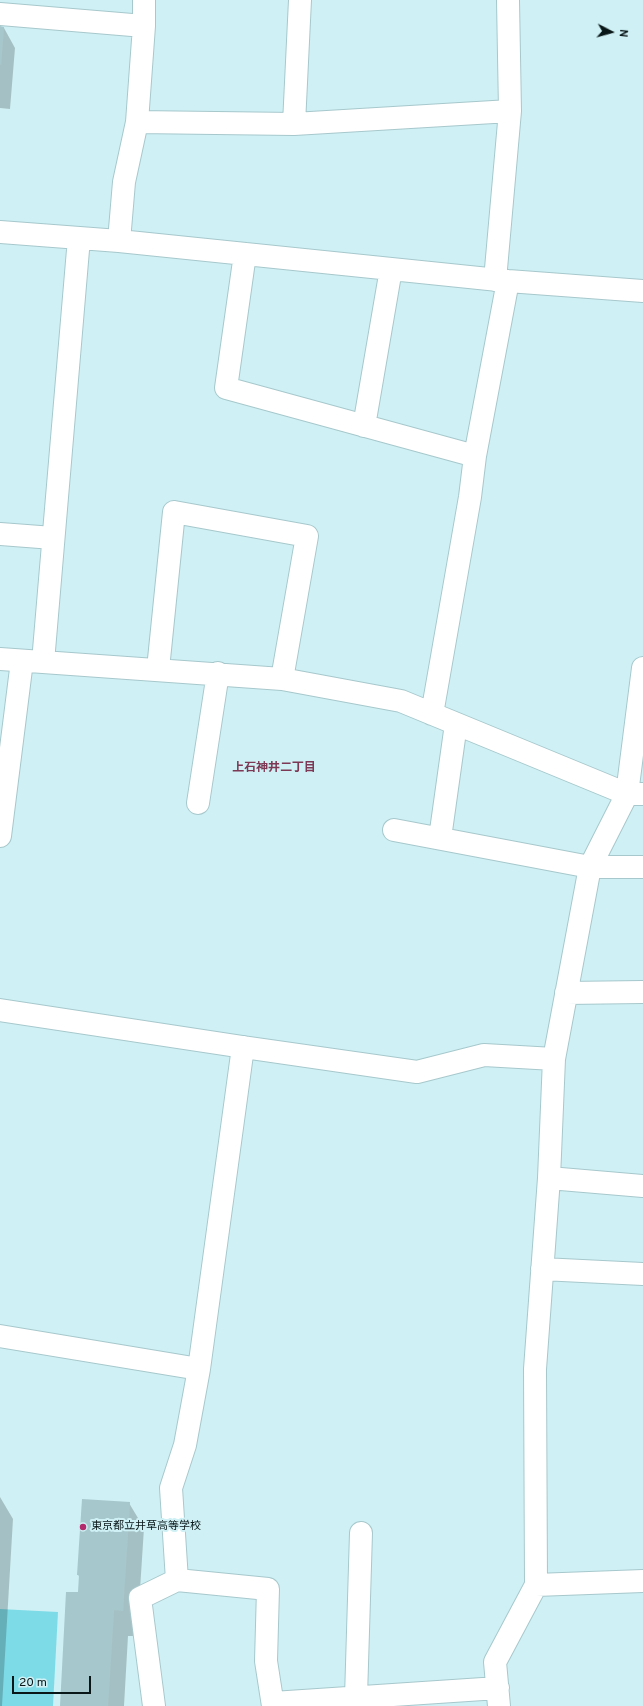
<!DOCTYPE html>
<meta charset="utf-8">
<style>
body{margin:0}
#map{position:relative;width:643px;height:1706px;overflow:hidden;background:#cff1f5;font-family:Overpass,sans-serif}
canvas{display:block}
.north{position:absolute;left:591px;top:12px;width:40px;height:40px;-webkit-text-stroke:3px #cff1f5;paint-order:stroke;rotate:96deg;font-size:11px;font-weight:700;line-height:16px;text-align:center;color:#0a1718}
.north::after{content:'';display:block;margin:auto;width:14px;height:18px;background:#0a1718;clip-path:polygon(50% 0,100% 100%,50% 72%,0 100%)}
.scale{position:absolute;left:12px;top:1676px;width:79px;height:18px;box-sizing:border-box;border:2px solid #0a1718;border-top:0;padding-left:5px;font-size:12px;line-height:14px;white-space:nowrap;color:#0a1718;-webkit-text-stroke:3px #cff1f5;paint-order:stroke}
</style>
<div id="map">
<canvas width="643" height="1706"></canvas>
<div class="north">N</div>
<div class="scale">20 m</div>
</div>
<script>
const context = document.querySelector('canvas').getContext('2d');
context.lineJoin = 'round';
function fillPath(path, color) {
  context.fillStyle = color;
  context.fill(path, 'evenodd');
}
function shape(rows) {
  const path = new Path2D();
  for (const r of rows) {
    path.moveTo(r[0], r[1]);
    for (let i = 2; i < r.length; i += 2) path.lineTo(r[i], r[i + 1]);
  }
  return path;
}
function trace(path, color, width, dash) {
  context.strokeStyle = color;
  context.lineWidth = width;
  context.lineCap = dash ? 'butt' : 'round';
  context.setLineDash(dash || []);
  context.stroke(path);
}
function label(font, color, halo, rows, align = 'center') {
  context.font = font + ' Overpass,"Noto Sans JP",sans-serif';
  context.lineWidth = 4;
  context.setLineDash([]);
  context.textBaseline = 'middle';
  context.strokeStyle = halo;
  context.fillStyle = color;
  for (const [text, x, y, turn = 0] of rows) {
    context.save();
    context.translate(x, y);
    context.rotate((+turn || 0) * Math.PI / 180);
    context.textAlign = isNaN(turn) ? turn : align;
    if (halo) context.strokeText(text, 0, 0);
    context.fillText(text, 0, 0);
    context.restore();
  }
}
const green = shape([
 [0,1609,58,1612,53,1706,0,1706]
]);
const shadow = shape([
 [0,27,4,28,15,48,10,109,0,108],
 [0,1497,13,1519,2,1706,0,1706],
 [129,1503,144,1528,137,1636,128,1636,124,1706,61,1706,79,1593,80,1577,78,1575]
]);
const building = shape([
 [0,26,4,27,1,65,0,64],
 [82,1499,130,1502,123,1611,114,1610,108,1706,60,1706,66,1592,78,1592,79,1575,77,1575]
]);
const minor = shape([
 [0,14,144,26],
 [137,122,294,124,510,111],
 [294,124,300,0],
 [0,232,119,241,508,281,643,291],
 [119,241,124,182,137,122,144,26,144,0],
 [245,254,226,388,475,456],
 [495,280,510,111,508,0],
 [364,426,391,269],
 [0,534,53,538],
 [0,659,282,679,401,701,627,794,643,794],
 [43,662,79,238],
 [158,669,174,512,307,536,282,679],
 [432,714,470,497,475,456,508,281],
 [198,803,218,673],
 [394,830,590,867,643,867],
 [0,836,22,661],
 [440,838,456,724],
 [566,993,643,992],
 [0,1010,243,1047,417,1072,484,1055,554,1059],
 [549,1178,643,1186],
 [542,1269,643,1274],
 [0,1336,199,1369],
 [177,1580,268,1589,266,1661,273,1706],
 [536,1585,643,1581],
 [356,1697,361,1533],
 [273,1703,498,1688],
 [154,1706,140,1598,177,1580,171,1488,185,1445,199,1369,243,1047],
 [499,1706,495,1662,536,1585,535,1369,549,1178,554,1059,590,867,627,794,643,668]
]);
const markers = [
 [83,1527,4,"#b22a6c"]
];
const poiNames = [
 ["東京都立井草高等学校",91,1527]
];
const neighbourhoodNames = [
 ["上石神井二丁目",274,769]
];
fillPath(green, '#7ddbe7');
fillPath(shadow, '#0003');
fillPath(building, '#a6c7cc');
trace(minor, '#a7c8cc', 24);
trace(minor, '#fff', 22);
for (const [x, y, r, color] of markers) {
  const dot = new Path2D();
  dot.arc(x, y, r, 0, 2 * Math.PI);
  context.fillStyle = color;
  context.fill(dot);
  trace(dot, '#cff1f5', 1.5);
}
label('11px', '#0a1718', '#cff1f5', poiNames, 'left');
label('bold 12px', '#7c3854', '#cff1f5', neighbourhoodNames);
</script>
